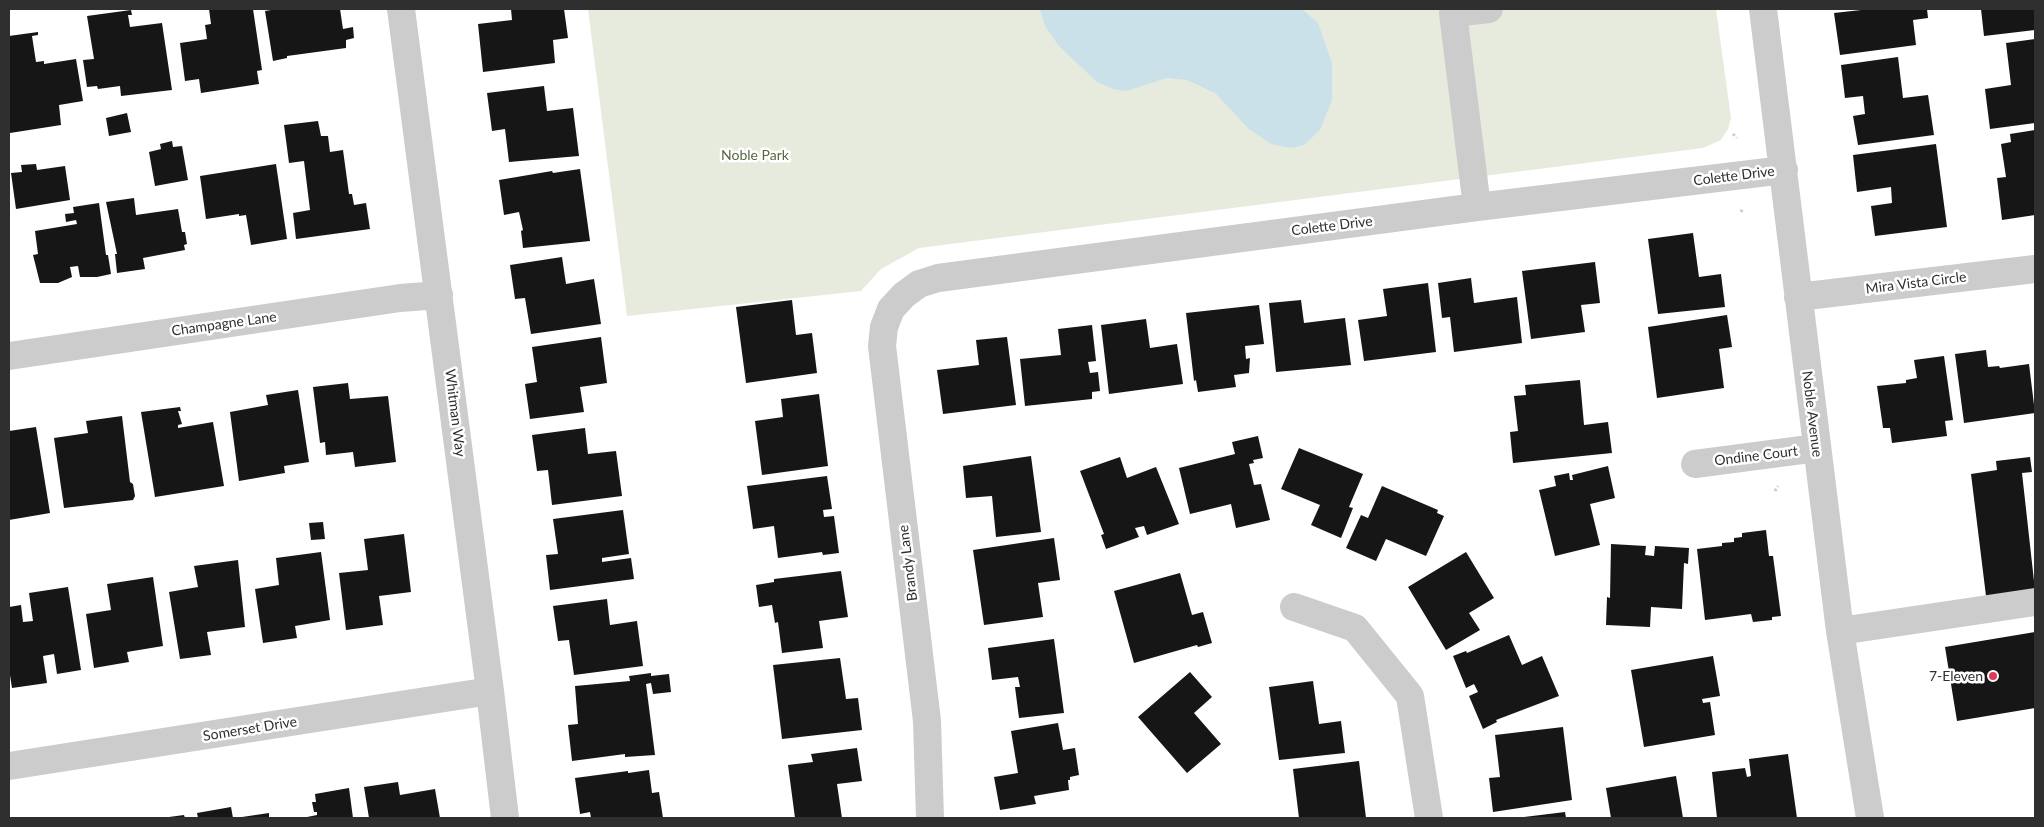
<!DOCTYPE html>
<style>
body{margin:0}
#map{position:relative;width:2044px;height:827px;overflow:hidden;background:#fff;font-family:Lato,sans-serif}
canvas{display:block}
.frame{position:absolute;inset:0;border:10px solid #2f2f2f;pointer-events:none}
</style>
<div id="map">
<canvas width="2044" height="827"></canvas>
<div class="frame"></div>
</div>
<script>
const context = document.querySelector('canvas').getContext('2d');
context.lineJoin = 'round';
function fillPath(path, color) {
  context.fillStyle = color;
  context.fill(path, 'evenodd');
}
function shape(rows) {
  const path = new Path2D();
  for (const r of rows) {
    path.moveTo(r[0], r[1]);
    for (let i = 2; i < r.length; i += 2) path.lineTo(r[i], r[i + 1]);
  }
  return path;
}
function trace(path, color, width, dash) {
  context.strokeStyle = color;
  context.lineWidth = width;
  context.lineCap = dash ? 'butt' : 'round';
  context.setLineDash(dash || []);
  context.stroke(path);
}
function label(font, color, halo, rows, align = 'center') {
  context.font = font + ' Lato,sans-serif';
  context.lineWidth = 5;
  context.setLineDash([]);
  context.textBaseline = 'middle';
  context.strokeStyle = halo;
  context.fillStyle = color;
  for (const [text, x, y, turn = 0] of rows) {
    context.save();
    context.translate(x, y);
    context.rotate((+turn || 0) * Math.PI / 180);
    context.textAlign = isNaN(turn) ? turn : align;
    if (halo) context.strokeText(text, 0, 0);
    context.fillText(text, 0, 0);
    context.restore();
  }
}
const green = shape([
 [588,9,1716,9,1731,118,1728,129,1721,140,1703,148,919,248,881,269,861,291,627,316]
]);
const water = shape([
 [1040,9,1302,9,1318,23,1332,63,1332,100,1320,130,1304,145,1291,148,1271,144,1249,129,1215,93,1187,80,1167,78,1126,91,1113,89,1097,82,1059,46,1045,26]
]);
const building = shape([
 [209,9,253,9,262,70,257,71,259,84,201,93,199,79,185,81,180,43,207,39,205,25,211,24],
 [277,9,340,9,343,29,353,27,354,38,346,40,346,48,287,56,287,58,273,61,265,11],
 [511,9,564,9,568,38,553,40,555,63,483,72,478,24,512,20],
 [1870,9,1927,9,1928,18,1913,20,1916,45,1840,55,1834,13],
 [1981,9,2035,9,2035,30,1984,36],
 [131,10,132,15,128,15,130,27,162,23,172,90,121,96,120,86,98,89,97,86,87,87,83,60,94,59,87,16],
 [38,32,38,35,32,36,36,62,44,61,44,64,76,59,83,101,59,105,61,125,10,133,9,36],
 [2035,39,2035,123,1990,129,1985,89,2011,85,2006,43],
 [1898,57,1903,98,1928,95,1934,135,1858,145,1853,116,1865,114,1863,96,1845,98,1841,65],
 [544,86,547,111,573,108,579,156,509,162,505,129,492,131,487,93],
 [127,113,131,132,109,136,106,118],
 [318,121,321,136,328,136,330,152,343,150,349,194,352,194,354,205,366,203,370,229,296,239,293,213,310,210,304,161,289,163,284,125],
 [2035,130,2035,215,2002,220,1997,178,2006,177,2001,144,2011,142,2010,134],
 [172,141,173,147,182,146,188,180,155,186,149,152,161,149,160,144],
 [1936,144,1947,227,1875,236,1871,206,1892,203,1891,187,1857,192,1853,155],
 [36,164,37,170,65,166,70,200,16,209,11,173,22,172,21,165],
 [276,164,287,239,251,245,246,215,239,216,239,214,206,219,200,176],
 [580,169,590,241,523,248,521,231,523,230,519,212,504,215,499,180,552,171,553,173],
 [134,198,136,215,178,209,182,232,185,232,187,244,184,245,185,250,143,258,145,269,117,273,115,254,117,254,106,202],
 [99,203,106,255,108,255,111,274,97,277,80,277,78,266,70,267,72,277,58,283,40,283,33,255,38,254,35,231,77,224,76,220,66,222,65,214,74,213,73,207],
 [1693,233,1699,277,1721,274,1725,307,1658,314,1648,239],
 [562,257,566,284,594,279,601,324,531,334,525,298,515,299,510,265],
 [1595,262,1600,303,1581,305,1585,332,1531,339,1522,271],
 [1471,278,1474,303,1517,297,1522,343,1454,352,1450,317,1442,318,1438,283],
 [1428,283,1436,352,1364,361,1358,320,1387,316,1383,289],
 [792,300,796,335,812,333,817,373,746,383,736,307],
 [1301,300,1304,323,1345,318,1351,365,1276,372,1269,303],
 [1259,305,1264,344,1245,346,1246,359,1250,358,1249,373,1234,375,1236,387,1198,392,1196,380,1194,381,1186,313],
 [1727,315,1732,347,1719,349,1724,388,1657,398,1648,327],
 [1146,319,1150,348,1177,344,1183,384,1109,394,1101,325],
 [1092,325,1096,361,1088,362,1090,373,1098,372,1100,391,1092,392,1092,399,1025,406,1020,359,1061,355,1058,329],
 [601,337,607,383,580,387,584,412,530,419,525,384,537,382,532,347],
 [1007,337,1016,405,943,414,937,370,979,365,976,340],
 [1986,350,1988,367,1999,366,2000,368,2029,364,2035,413,1964,423,1955,354],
 [1944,356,1953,420,1945,421,1947,436,1892,443,1890,428,1883,428,1877,386,1906,383,1906,380,1917,378,1914,360],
 [1580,380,1584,425,1608,422,1612,453,1513,463,1510,432,1518,431,1514,396,1526,395,1525,385],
 [348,383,350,399,388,396,396,462,355,467,353,452,326,455,325,442,320,443,313,387],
 [298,390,309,462,284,466,285,473,239,481,230,412,268,405,266,395],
 [819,394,828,466,762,475,755,421,783,417,781,399],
 [180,407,181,411,178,411,182,424,178,425,178,428,213,422,224,486,155,497,141,412],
 [122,416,130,482,133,484,135,496,133,500,64,508,54,438,88,433,86,421],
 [36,427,50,513,9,520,9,431],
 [585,428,588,454,616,451,622,496,552,505,548,470,537,471,532,435],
 [1258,436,1263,458,1253,460,1254,463,1249,464,1254,485,1261,484,1270,520,1236,528,1231,504,1190,514,1179,468,1235,454,1232,442],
 [1299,448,1363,474,1349,507,1353,508,1341,538,1311,525,1320,505,1281,489],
 [1031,456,1041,532,996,537,992,496,966,498,963,466],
 [1120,457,1127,478,1156,467,1179,524,1147,535,1144,526,1135,528,1139,537,1106,549,1101,535,1104,534,1080,471],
 [2030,457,2032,472,2022,473,2035,590,1986,596,1971,474,1997,470,1996,461],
 [1608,466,1615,498,1590,504,1600,545,1555,556,1539,490,1556,486,1554,476,1569,473,1570,480,1573,480,1572,475],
 [827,476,832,509,823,510,824,517,834,516,839,553,823,555,822,552,778,558,774,526,753,529,747,486],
 [1382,486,1438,510,1437,513,1444,516,1426,556,1386,539,1376,561,1346,548,1361,515,1368,518],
 [623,510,629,554,602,558,602,562,631,558,634,579,550,590,546,555,558,554,553,519],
 [323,522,325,539,311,540,309,523],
 [1766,530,1769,556,1773,556,1781,616,1772,617,1772,620,1753,622,1751,614,1705,620,1697,549,1722,546,1722,543,1734,542,1734,538,1742,537,1742,533],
 [404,534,411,592,379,596,383,625,346,630,339,573,368,570,364,539],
 [1054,538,1060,580,1038,583,1043,617,984,625,973,550],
 [1611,544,1646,546,1645,555,1654,556,1655,546,1689,548,1688,564,1684,563,1682,609,1651,607,1650,627,1606,625,1607,597,1610,598],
 [321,552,330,620,295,626,297,638,263,643,255,589,279,585,276,558],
 [1466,552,1494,598,1469,613,1480,630,1446,650,1408,587],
 [238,560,245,627,207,632,211,655,180,659,169,592,198,587,194,566],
 [841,571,848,617,819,621,823,648,782,653,778,622,775,623,772,605,759,607,756,585,774,582,774,579],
 [1180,573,1192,615,1203,612,1212,643,1198,647,1197,645,1134,663,1114,591],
 [153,577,163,646,127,652,129,662,94,668,86,614,111,610,107,584],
 [68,587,81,670,57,674,54,654,43,656,47,683,12,688,9,669,9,607,21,605,23,622,33,621,29,593],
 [607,599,610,625,637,621,643,666,574,675,569,640,558,641,553,606],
 [2035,632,2035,708,1957,721,1945,647],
 [1509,635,1522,665,1542,656,1559,696,1496,720,1497,722,1483,729,1469,696,1478,692,1474,684,1466,688,1453,656,1466,651,1467,653],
 [1054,639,1064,713,1019,718,1015,687,1020,687,1018,677,992,680,988,648],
 [1713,656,1720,696,1702,699,1703,703,1710,702,1715,735,1644,747,1631,670],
 [840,658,846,699,858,698,862,730,782,739,773,665],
 [1190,672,1212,697,1194,713,1221,744,1187,773,1138,717],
 [651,673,651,676,669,674,671,692,653,694,651,683,646,684,655,755,625,757,625,754,572,761,568,725,578,724,575,686,630,681,629,676],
 [1313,681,1319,724,1341,721,1345,753,1279,760,1269,687],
 [1058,723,1063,750,1075,748,1079,775,1070,777,1070,780,1068,780,1069,790,1034,796,1036,804,1000,810,994,777,1018,773,1011,731],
 [1563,727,1572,800,1493,812,1489,778,1500,777,1495,735],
 [857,748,862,781,837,784,842,818,795,818,788,765,813,762,811,754],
 [1788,754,1797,818,1717,818,1712,772,1745,768,1747,777,1751,776,1749,759],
 [1359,761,1366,818,1299,818,1293,769],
 [649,770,652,793,659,792,663,818,591,818,590,812,580,814,575,778,628,771,628,773],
 [1676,776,1683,818,1611,818,1606,788],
 [398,782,400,795,435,789,440,818,369,818,364,787],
 [349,788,353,818,302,818,317,815,317,812,314,812,312,802,316,802,315,794],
 [231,807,233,818,198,818,197,813],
 [1565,812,1566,818,1524,818,1524,817],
 [269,813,269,818,242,818,242,817],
 [184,815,185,818,169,818,169,817]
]);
const path = shape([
 [1733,134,1737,138],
 [1741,212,1743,208],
 [1775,491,1778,486]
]);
const minor = shape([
 [401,9,490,691,505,818],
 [1763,9,1840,631,1870,818],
 [1477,207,1453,13,1489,9],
 [1798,297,2035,269],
 [9,356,400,298,439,295],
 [1695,464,1817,448],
 [1294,607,1355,628,1410,696,1429,818],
 [1840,631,2035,602],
 [9,766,490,691],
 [930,818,927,721,882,346,884,327,891,309,904,295,919,284,938,278,1477,207,1784,170]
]);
const markers = [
 [1993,676,5,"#de3955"]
];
const parkNames = [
 ["Noble Park",755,155]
];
const streetNames = [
 ["Colette Drive",1734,176,-7],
 ["Colette Drive",1332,226,-7],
 ["Mira Vista Circle",1916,283,-7],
 ["Champagne Lane",224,324,-8],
 ["Whitman Way",455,413,83],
 ["Noble Avenue",1812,414,83],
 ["Ondine Court",1756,456,-7],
 ["Brandy Lane",908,563,-97],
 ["Somerset Drive",250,729,-9]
];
const poiNames = [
 ["7-Eleven",1983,676]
];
fillPath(green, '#e6ebdd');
fillPath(water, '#cae1ea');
fillPath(building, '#161616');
trace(path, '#ccc', 3, [2.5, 2.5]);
trace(minor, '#ccc', 28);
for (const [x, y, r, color] of markers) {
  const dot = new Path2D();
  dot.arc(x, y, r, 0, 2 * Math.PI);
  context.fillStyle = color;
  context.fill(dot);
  trace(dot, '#fff', 2);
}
label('14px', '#56693e', '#fff', parkNames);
label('14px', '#2f2f2f', '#fff', streetNames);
label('14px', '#2f2f2f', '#fff', poiNames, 'right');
</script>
